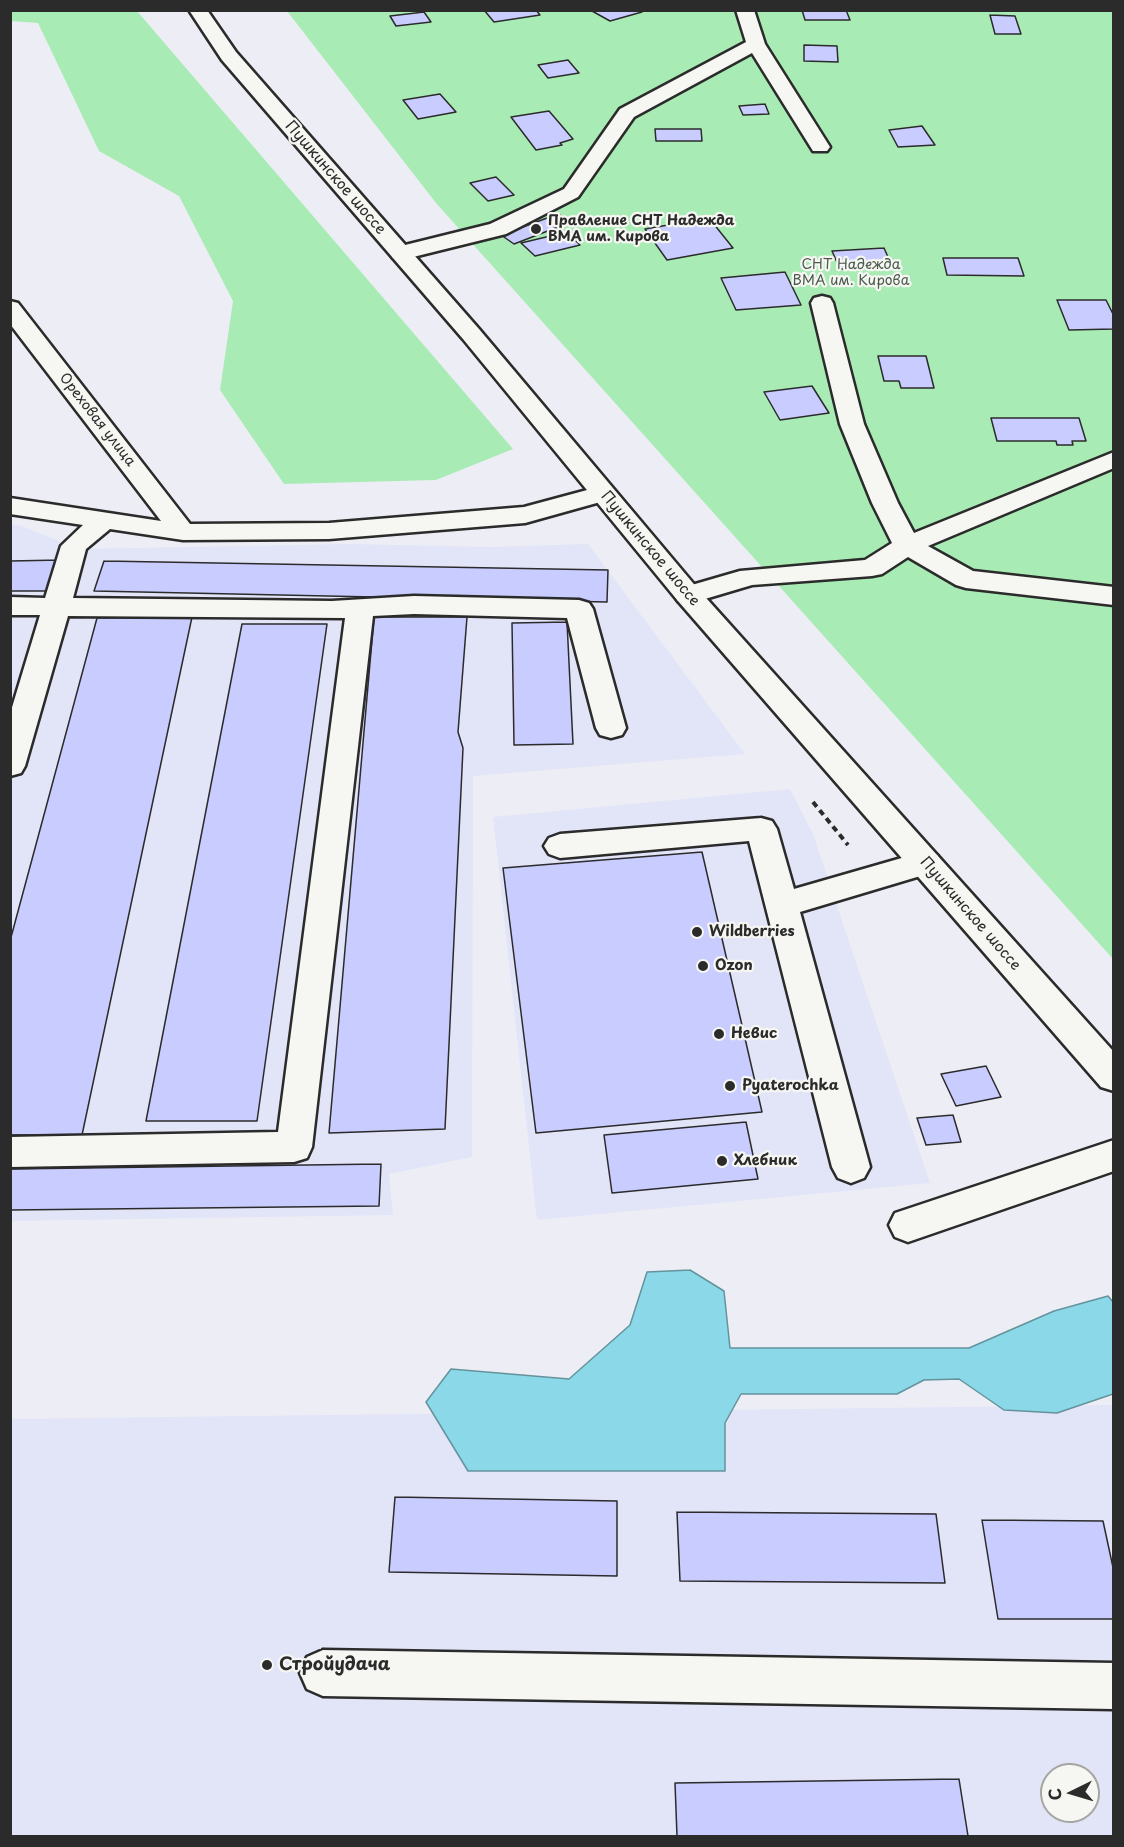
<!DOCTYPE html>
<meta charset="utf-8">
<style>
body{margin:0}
#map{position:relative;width:1124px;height:1847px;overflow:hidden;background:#edeef5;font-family:"Playpen Sans",sans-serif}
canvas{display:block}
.frame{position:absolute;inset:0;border:12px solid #2b2b2b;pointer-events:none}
.north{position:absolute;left:1040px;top:1763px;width:60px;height:60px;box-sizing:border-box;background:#f6f6f2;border:2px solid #a5a5a2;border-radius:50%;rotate:265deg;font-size:16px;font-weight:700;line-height:24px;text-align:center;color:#2b2b2b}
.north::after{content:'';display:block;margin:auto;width:21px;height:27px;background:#2b2b2b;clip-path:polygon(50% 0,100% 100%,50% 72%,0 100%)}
</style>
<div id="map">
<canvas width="1124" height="1847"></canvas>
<div class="frame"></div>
<div class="north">С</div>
</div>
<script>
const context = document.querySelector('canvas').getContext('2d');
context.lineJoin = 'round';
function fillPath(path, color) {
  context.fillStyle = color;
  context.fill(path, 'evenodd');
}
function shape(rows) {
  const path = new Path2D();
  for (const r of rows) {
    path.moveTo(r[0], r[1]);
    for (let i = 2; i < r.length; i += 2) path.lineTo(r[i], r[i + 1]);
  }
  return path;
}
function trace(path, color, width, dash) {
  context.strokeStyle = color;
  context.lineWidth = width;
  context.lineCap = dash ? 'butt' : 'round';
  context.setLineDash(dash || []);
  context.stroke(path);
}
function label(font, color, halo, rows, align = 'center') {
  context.font = font + ' "Playpen Sans",sans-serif';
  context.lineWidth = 4.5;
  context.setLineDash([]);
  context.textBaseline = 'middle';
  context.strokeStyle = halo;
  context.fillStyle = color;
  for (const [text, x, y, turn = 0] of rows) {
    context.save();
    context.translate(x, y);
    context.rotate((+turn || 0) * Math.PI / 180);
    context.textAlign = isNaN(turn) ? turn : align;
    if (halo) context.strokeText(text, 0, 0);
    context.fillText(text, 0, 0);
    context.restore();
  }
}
const built = shape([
 [10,524,22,526,79,549,350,544,491,547,588,544,745,754,473,776,472,1157,389,1174,393,1215,11,1221],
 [790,789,813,834,930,1183,537,1220,493,817],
 [1113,1405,1113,1836,11,1836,10,1419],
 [1052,1775,1088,1775,1088,1811,1052,1811]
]);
const green = shape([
 [10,11,137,11,513,449,436,480,284,484,220,390,233,301,179,196,99,151,38,23,11,21],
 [287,11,1113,11,1113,959,436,203]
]);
const water = shape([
 [690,1270,724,1291,730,1348,969,1348,1054,1311,1108,1296,1113,1302,1113,1394,1057,1413,1004,1410,959,1379,924,1380,897,1394,741,1394,725,1423,725,1471,468,1471,426,1402,451,1369,569,1379,630,1325,647,1272,690,1270]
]);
const building = shape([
 [484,10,536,10,540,15,494,22,484,10],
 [639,10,642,12,610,21,592,11,639,10],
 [802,10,846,10,850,20,805,20,802,10],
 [424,12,431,22,396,26,390,16,424,12],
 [990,15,1015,16,1021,34,995,34,990,15],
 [804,45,837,46,838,62,804,61,804,45],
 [568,60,579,73,548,78,538,65,568,60],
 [440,94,456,112,418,119,403,100,440,94],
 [765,104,769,114,743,115,739,106,765,104],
 [549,111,573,139,560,143,562,145,536,150,511,117,549,111],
 [922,126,935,145,898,147,889,130,922,126],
 [655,129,701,129,702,141,656,141,655,129],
 [496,177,514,195,488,201,470,183,496,177],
 [558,214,571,222,514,244,501,235,558,214],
 [709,218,733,248,667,260,645,229,709,218],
 [567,232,580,245,535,256,521,243,567,232],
 [884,248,892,266,840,269,832,251,884,248],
 [943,258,1018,258,1024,276,947,275,943,258],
 [785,272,801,305,736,310,721,278,785,272],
 [1057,300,1106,300,1114,316,1114,329,1069,330,1057,300],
 [878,356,926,356,934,388,901,388,899,381,884,381,878,356],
 [812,386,829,413,780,420,764,392,812,386],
 [991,418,1079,418,1086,441,1072,441,1073,445,1057,445,1056,441,997,441,991,418],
 [61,560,55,591,10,591,10,561,61,560],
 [104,561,608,570,607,602,94,591,104,561],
 [192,617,82,1135,10,1135,10,941,97,618,192,617],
 [374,617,467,617,458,732,463,748,445,1129,329,1133,374,617],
 [567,622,573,744,514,745,512,623,567,622],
 [242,624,327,624,257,1121,146,1121,242,624],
 [702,852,762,1112,536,1133,503,868,702,852],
 [986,1066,1001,1097,956,1106,941,1074,986,1066],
 [953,1115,961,1142,926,1145,917,1118,953,1115],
 [746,1122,758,1179,612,1193,604,1135,746,1122],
 [381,1164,379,1206,10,1210,10,1169,381,1164],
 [395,1497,617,1501,617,1576,389,1572,395,1497],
 [677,1512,936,1514,945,1583,680,1581,677,1512],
 [982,1520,1103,1521,1114,1572,1114,1619,998,1619,982,1520],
 [959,1779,968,1836,677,1836,675,1783,959,1779]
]);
const path = shape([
 [813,802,848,845]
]);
const minor = shape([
 [736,10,754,10,765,44,830,147,827,151,813,151,752,53,634,117,578,197,506,234,401,260,393,258,390,253,393,248,490,224,564,189,620,109,746,42,736,10],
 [822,296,830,298,833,303,864,424,898,503,914,533,1114,452,1114,468,928,546,973,571,1114,587,1114,605,966,588,956,585,908,557,882,574,872,576,752,585,688,604,678,601,674,595,678,589,740,571,865,560,892,543,872,503,840,424,811,303,814,298,822,296],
 [10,301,18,303,190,524,329,523,524,507,602,486,611,489,615,494,611,499,525,523,329,539,183,540,110,529,86,549,73,598,332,601,414,596,579,600,589,603,593,609,626,728,622,735,611,738,600,735,596,728,567,618,414,614,373,616,312,1147,307,1158,294,1162,10,1167,10,1137,278,1132,345,618,68,616,25,766,21,773,10,776,10,714,40,615,10,615,10,597,45,598,61,546,83,525,10,514,10,498,161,521,10,324,10,301],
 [761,818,772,821,777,829,794,889,926,851,937,855,942,863,937,871,800,912,870,1167,864,1178,851,1183,838,1178,832,1167,749,841,560,858,549,854,544,846,549,838,560,834,761,818],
 [1114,1140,1114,1171,908,1242,895,1237,889,1225,895,1213,1114,1140],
 [323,1650,1114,1663,1114,1709,323,1696,307,1689,300,1673,307,1657,323,1650]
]);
const major = shape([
 [189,10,207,10,236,52,479,329,698,589,1114,1052,1114,1091,1101,1087,678,601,463,339,222,60,189,10]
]);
const markers = [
 [536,229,6,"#2b2b2b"],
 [697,932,6,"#2b2b2b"],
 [703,966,6,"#2b2b2b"],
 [719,1034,6,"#2b2b2b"],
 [730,1086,6,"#2b2b2b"],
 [722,1161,6,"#2b2b2b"],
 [267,1665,6,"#2b2b2b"]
];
const farPoinames = [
 ["Правление СНТ Надежда",548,221],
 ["ВМА им. Кирова",548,237]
];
const farParknames = [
 ["СНТ Надежда",851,265],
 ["ВМА им. Кирова",851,281]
];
const farStreetnames = [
 ["Ореховая улица",97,420,52]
];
const streetNames = [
 ["Пушкинское шоссе",335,178,49],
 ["Пушкинское шоссе",650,549,50],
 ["Пушкинское шоссе",970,914,49]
];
const poiNames = [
 ["Wildberries",709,932],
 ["Ozon",715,966],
 ["Невис",731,1034],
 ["Pyaterochka",742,1086],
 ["Хлебник",734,1161]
];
const nearPoinames = [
 ["Стройудача",279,1665]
];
fillPath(built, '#e2e4f8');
fillPath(green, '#a9ebb4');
fillPath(water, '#8ad8e8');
trace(water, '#64939c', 1.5);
fillPath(building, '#c9ccff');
trace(building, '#2b2b2b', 1.5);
trace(minor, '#2b2b2b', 5);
trace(major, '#2b2b2b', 5);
trace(path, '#2b2b2b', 4, [6, 4.5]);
fillPath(minor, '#f6f6f2');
fillPath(major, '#f6f6f2');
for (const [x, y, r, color] of markers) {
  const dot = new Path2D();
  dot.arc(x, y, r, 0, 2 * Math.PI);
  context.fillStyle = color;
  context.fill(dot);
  trace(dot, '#f6f6f2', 2);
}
label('bold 14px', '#2b2b2b', '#f6f6f2', farPoinames, 'left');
label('14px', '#4a5b4d', '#f6f6f2', farParknames);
label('14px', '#2b2b2b', '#f6f6f2', farStreetnames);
label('15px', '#2b2b2b', '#f6f6f2', streetNames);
label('bold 15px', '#2b2b2b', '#f6f6f2', poiNames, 'left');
label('bold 18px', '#2b2b2b', '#f6f6f2', nearPoinames, 'left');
</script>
